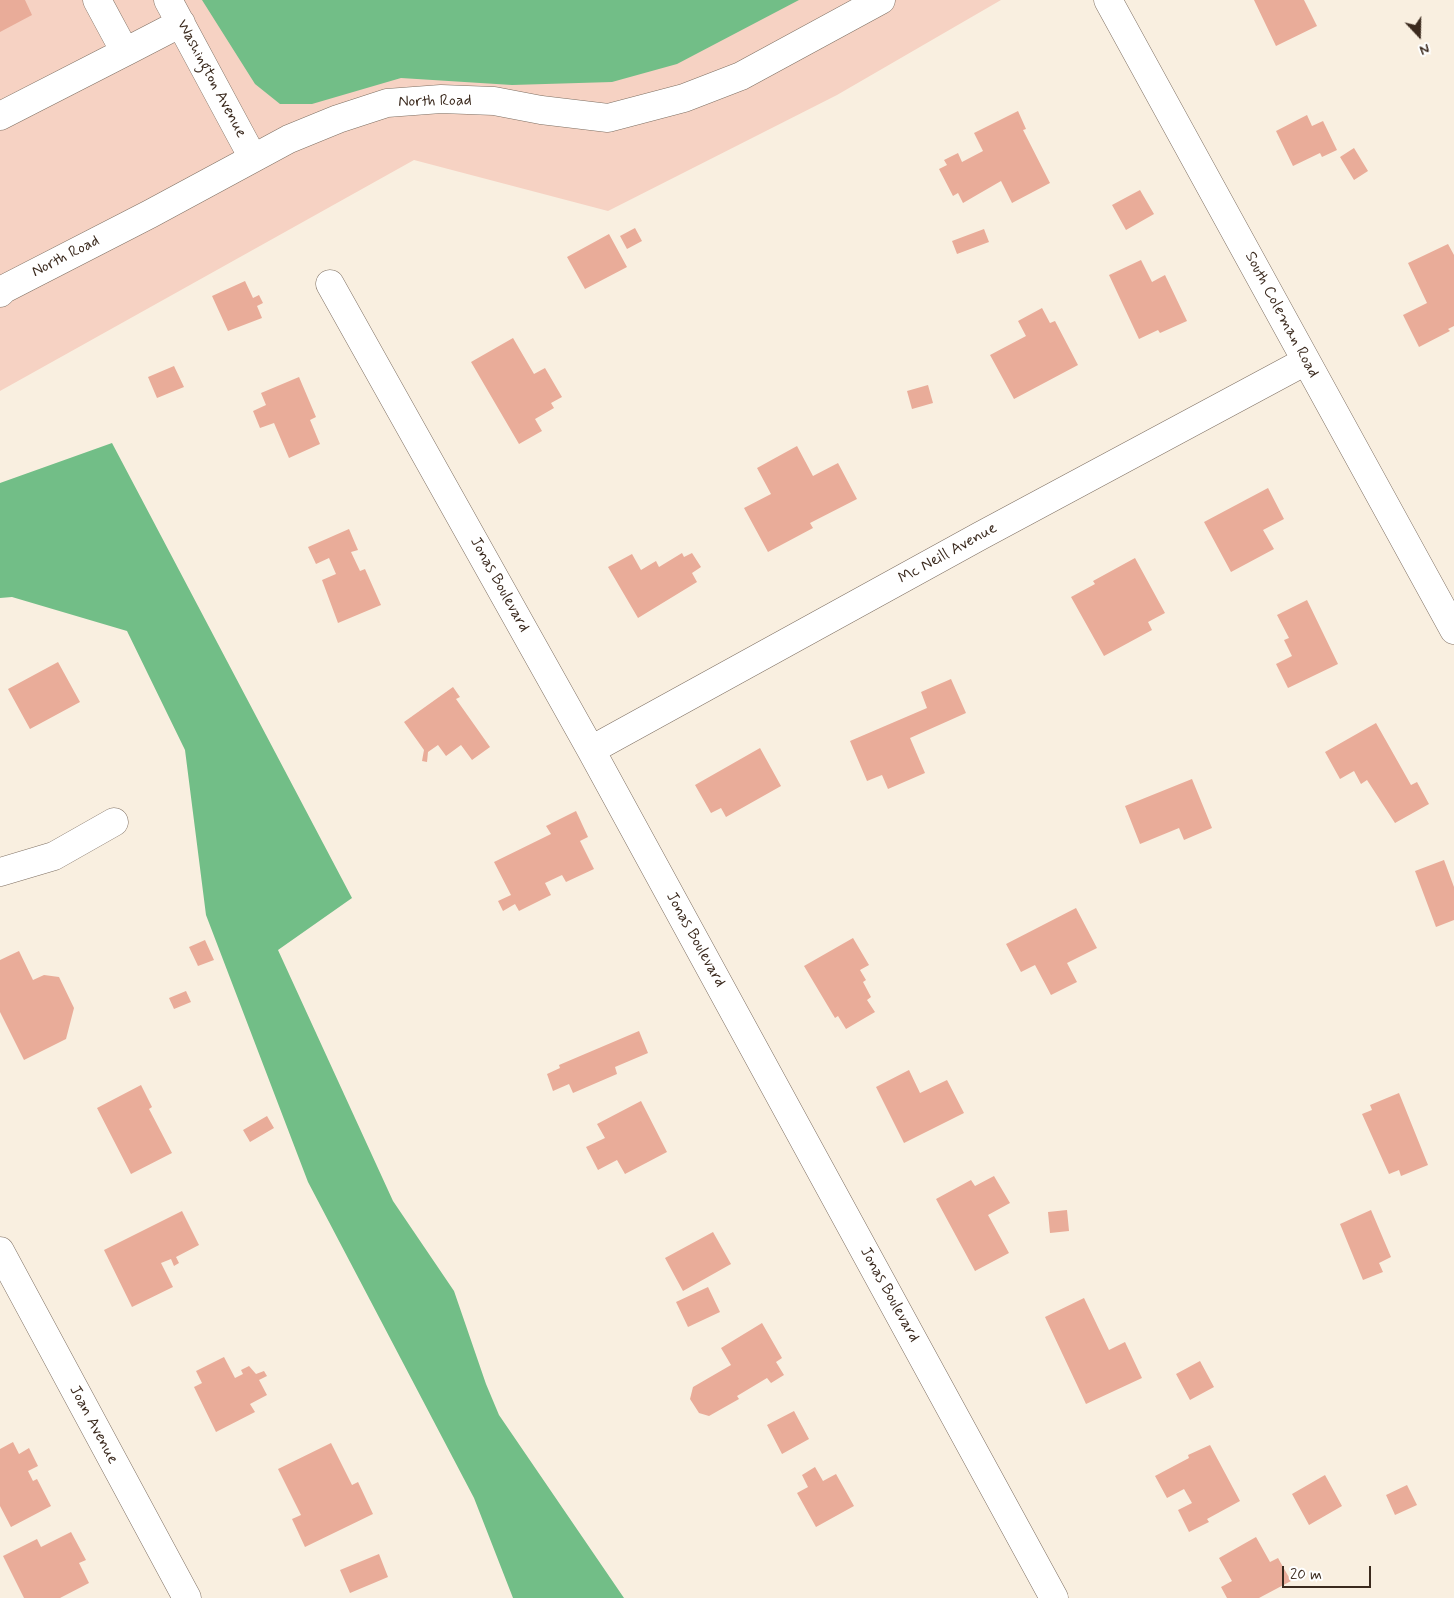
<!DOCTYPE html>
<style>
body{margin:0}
#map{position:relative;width:1454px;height:1598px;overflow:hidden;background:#f9efe0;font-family:Mynerve,sans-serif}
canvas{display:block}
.north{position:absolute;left:1394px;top:10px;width:50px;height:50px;-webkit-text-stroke:4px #fff;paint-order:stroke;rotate:159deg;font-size:14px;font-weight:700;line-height:20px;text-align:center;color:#3b2a1e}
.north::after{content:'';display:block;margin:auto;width:18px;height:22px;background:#3b2a1e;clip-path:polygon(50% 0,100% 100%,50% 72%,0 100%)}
.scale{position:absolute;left:1282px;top:1566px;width:89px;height:22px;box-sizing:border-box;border:2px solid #3b2a1e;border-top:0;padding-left:6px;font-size:15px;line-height:18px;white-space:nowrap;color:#3b2a1e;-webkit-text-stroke:4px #fff;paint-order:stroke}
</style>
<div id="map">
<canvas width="1454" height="1598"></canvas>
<div class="north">N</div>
<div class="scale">20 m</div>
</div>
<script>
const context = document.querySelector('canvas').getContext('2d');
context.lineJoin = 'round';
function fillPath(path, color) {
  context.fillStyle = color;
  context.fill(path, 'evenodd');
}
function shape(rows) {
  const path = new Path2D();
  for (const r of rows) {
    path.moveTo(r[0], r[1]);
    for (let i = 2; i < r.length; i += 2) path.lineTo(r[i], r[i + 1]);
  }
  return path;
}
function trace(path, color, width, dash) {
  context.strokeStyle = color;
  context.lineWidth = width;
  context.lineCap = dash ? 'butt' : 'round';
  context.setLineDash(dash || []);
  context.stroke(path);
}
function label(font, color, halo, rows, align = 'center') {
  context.font = font + ' Mynerve,sans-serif';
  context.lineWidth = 4;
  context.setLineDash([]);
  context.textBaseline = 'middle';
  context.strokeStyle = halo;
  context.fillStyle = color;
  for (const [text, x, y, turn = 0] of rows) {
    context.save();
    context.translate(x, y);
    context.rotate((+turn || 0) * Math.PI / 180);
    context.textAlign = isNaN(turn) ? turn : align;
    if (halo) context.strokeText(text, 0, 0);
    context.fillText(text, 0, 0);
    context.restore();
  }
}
const built = shape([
 [0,0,1001,0,837,95,608,211,414,160,0,391]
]);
const forest = shape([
 [202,0,799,0,677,64,612,82,512,85,401,78,312,104,280,104,255,84],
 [112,443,352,898,278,950,393,1201,454,1291,486,1384,499,1415,624,1598,513,1598,474,1498,308,1182,206,915,185,750,127,631,12,597,0,598,0,483]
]);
const building = shape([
 [0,0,25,0,32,15,0,32],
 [1254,0,1304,0,1317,26,1276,46],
 [1018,111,1026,129,1023,130,1050,183,1012,203,1001,181,963,203,958,193,953,196,939,169,947,165,944,160,958,153,962,162,983,151,974,133],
 [1307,115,1312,126,1323,121,1337,150,1322,157,1320,153,1293,166,1276,131],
 [1354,148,1368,171,1354,180,1340,157],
 [1140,190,1154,214,1126,230,1112,205],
 [635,228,642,241,627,249,620,236],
 [984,229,989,242,957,254,952,241],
 [609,234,627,267,585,289,567,257],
 [1448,244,1454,255,1454,326,1448,329,1450,331,1419,347,1403,315,1427,303,1408,263],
 [1141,260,1152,282,1165,275,1187,321,1160,333,1158,330,1139,339,1109,275],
 [245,281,253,298,259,295,263,303,257,306,262,318,228,331,212,296],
 [1042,308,1050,323,1055,321,1078,365,1014,399,990,355,1026,336,1018,321],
 [513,338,534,374,545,368,562,397,551,403,554,408,535,419,542,431,519,444,471,362],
 [174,366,184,387,157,398,148,377],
 [299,377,316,417,310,420,320,444,289,458,274,423,260,428,253,411,266,405,261,393],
 [928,385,933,403,912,409,907,391],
 [797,446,813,476,838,463,857,499,810,523,813,528,768,552,744,508,771,494,757,468],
 [1268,488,1284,519,1263,530,1274,549,1231,572,1204,522],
 [349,529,358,550,351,552,360,571,365,569,381,605,338,623,322,580,336,574,329,558,316,564,308,547],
 [682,553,684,557,692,553,701,567,692,573,697,582,638,618,608,567,632,554,641,570,656,561,659,567],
 [1135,558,1165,613,1148,622,1152,630,1104,656,1071,597,1095,584,1093,581],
 [1307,600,1338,664,1288,688,1276,664,1292,656,1284,640,1289,638,1277,615],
 [58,662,80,702,30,729,8,689],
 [951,679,966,713,910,738,925,773,888,789,882,775,867,781,850,741,927,708,921,692],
 [453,687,460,697,456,699,490,747,472,760,461,745,446,756,438,745,428,752,427,762,422,761,424,750,404,722],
 [1376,723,1411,785,1417,782,1429,804,1395,823,1367,780,1361,784,1354,771,1340,779,1325,752],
 [760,748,781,786,726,817,721,808,711,813,695,785],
 [1192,779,1212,828,1184,840,1179,828,1140,844,1125,806],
 [576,811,588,837,580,841,594,869,566,882,562,875,545,883,551,895,519,911,515,904,503,911,498,901,511,895,494,862,551,834,546,826],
 [1444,860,1454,887,1454,920,1436,927,1415,871],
 [1076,908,1097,948,1067,963,1077,982,1051,995,1035,965,1021,972,1006,944],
 [853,938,869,965,860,970,866,980,863,982,871,997,867,1000,875,1012,846,1029,838,1016,835,1018,804,966],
 [205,940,214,960,198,966,189,947],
 [19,951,33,980,44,975,59,977,74,1008,66,1039,24,1060,0,1012,0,960],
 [186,991,191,1002,174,1009,169,998],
 [639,1031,648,1053,615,1067,617,1074,573,1093,569,1084,553,1091,547,1074,560,1068,559,1065],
 [909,1070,920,1093,947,1080,964,1113,904,1143,876,1087],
 [141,1085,152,1107,149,1109,172,1153,131,1174,97,1108],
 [1399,1093,1428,1165,1401,1176,1399,1170,1389,1174,1362,1114,1372,1110,1370,1105],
 [641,1101,667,1152,625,1174,617,1160,598,1170,586,1147,605,1138,597,1124],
 [267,1116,274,1128,250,1142,243,1130],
 [994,1176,1010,1203,988,1215,1009,1253,975,1271,936,1199,971,1180,975,1186],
 [1067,1210,1069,1231,1050,1233,1048,1212],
 [1371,1210,1391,1257,1379,1263,1383,1272,1363,1280,1340,1224],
 [182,1211,199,1245,176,1257,179,1263,174,1266,171,1259,161,1263,173,1287,132,1307,104,1250],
 [713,1232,731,1264,683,1291,665,1258],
 [708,1287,720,1312,688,1327,676,1302],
 [1084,1298,1109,1350,1125,1342,1142,1378,1086,1404,1045,1317],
 [762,1323,782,1358,776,1362,784,1375,771,1383,767,1378,737,1396,739,1399,709,1416,699,1413,690,1399,693,1387,731,1365,721,1348],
 [224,1357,235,1378,243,1374,241,1370,249,1366,256,1374,264,1371,267,1376,259,1380,267,1395,250,1404,255,1412,216,1432,194,1387,202,1383,196,1371],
 [1200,1361,1214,1387,1190,1400,1176,1374],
 [794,1411,809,1439,782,1454,767,1425],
 [13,1442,19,1454,29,1448,38,1466,28,1471,33,1481,37,1479,51,1506,11,1527,0,1506,0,1449],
 [331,1443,352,1485,358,1482,373,1514,305,1547,292,1519,301,1515,278,1469],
 [1210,1445,1240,1501,1207,1519,1209,1522,1189,1532,1178,1510,1192,1503,1184,1489,1167,1498,1155,1476,1189,1458,1188,1455],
 [815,1467,823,1481,836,1474,854,1506,816,1527,797,1493,808,1487,802,1475],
 [1325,1475,1342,1506,1309,1525,1292,1494],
 [1407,1485,1417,1505,1395,1515,1386,1495],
 [71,1532,86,1560,79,1563,89,1583,60,1598,24,1598,3,1556,37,1539,41,1547],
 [1256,1537,1270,1562,1278,1558,1291,1581,1259,1598,1227,1598,1221,1587,1232,1581,1219,1558],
 [379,1554,388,1577,350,1593,340,1570]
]);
const minor = shape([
 [97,0,125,52,181,23],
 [168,0,253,158],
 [1108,0,1454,630],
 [0,116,125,52],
 [330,284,591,750,1054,1598],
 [0,293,4,289,150,214,289,139,338,119,387,103,441,99,494,101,541,110,608,118,684,98,741,76,881,0],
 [591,750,980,536,1306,361],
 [0,872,54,856,114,822],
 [0,1251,187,1598]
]);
const streetNames = [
 ["Washington Avenue",211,79,62],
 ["North Road",435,102,-1],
 ["North Road",66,257,-27],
 ["South Coleman Road",1281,315,62],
 ["Mc Neill Avenue",948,554,-29],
 ["Jonas Boulevard",499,585,61],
 ["Jonas Boulevard",695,940,61],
 ["Jonas Boulevard",889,1295,61],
 ["Joan Avenue",93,1425,62]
];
fillPath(built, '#f6d2c3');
fillPath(forest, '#72be87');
fillPath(building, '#e9ac99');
trace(minor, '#7e6f62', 29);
trace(minor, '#fff', 28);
label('16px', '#3b2a1e', '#fff', streetNames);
</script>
